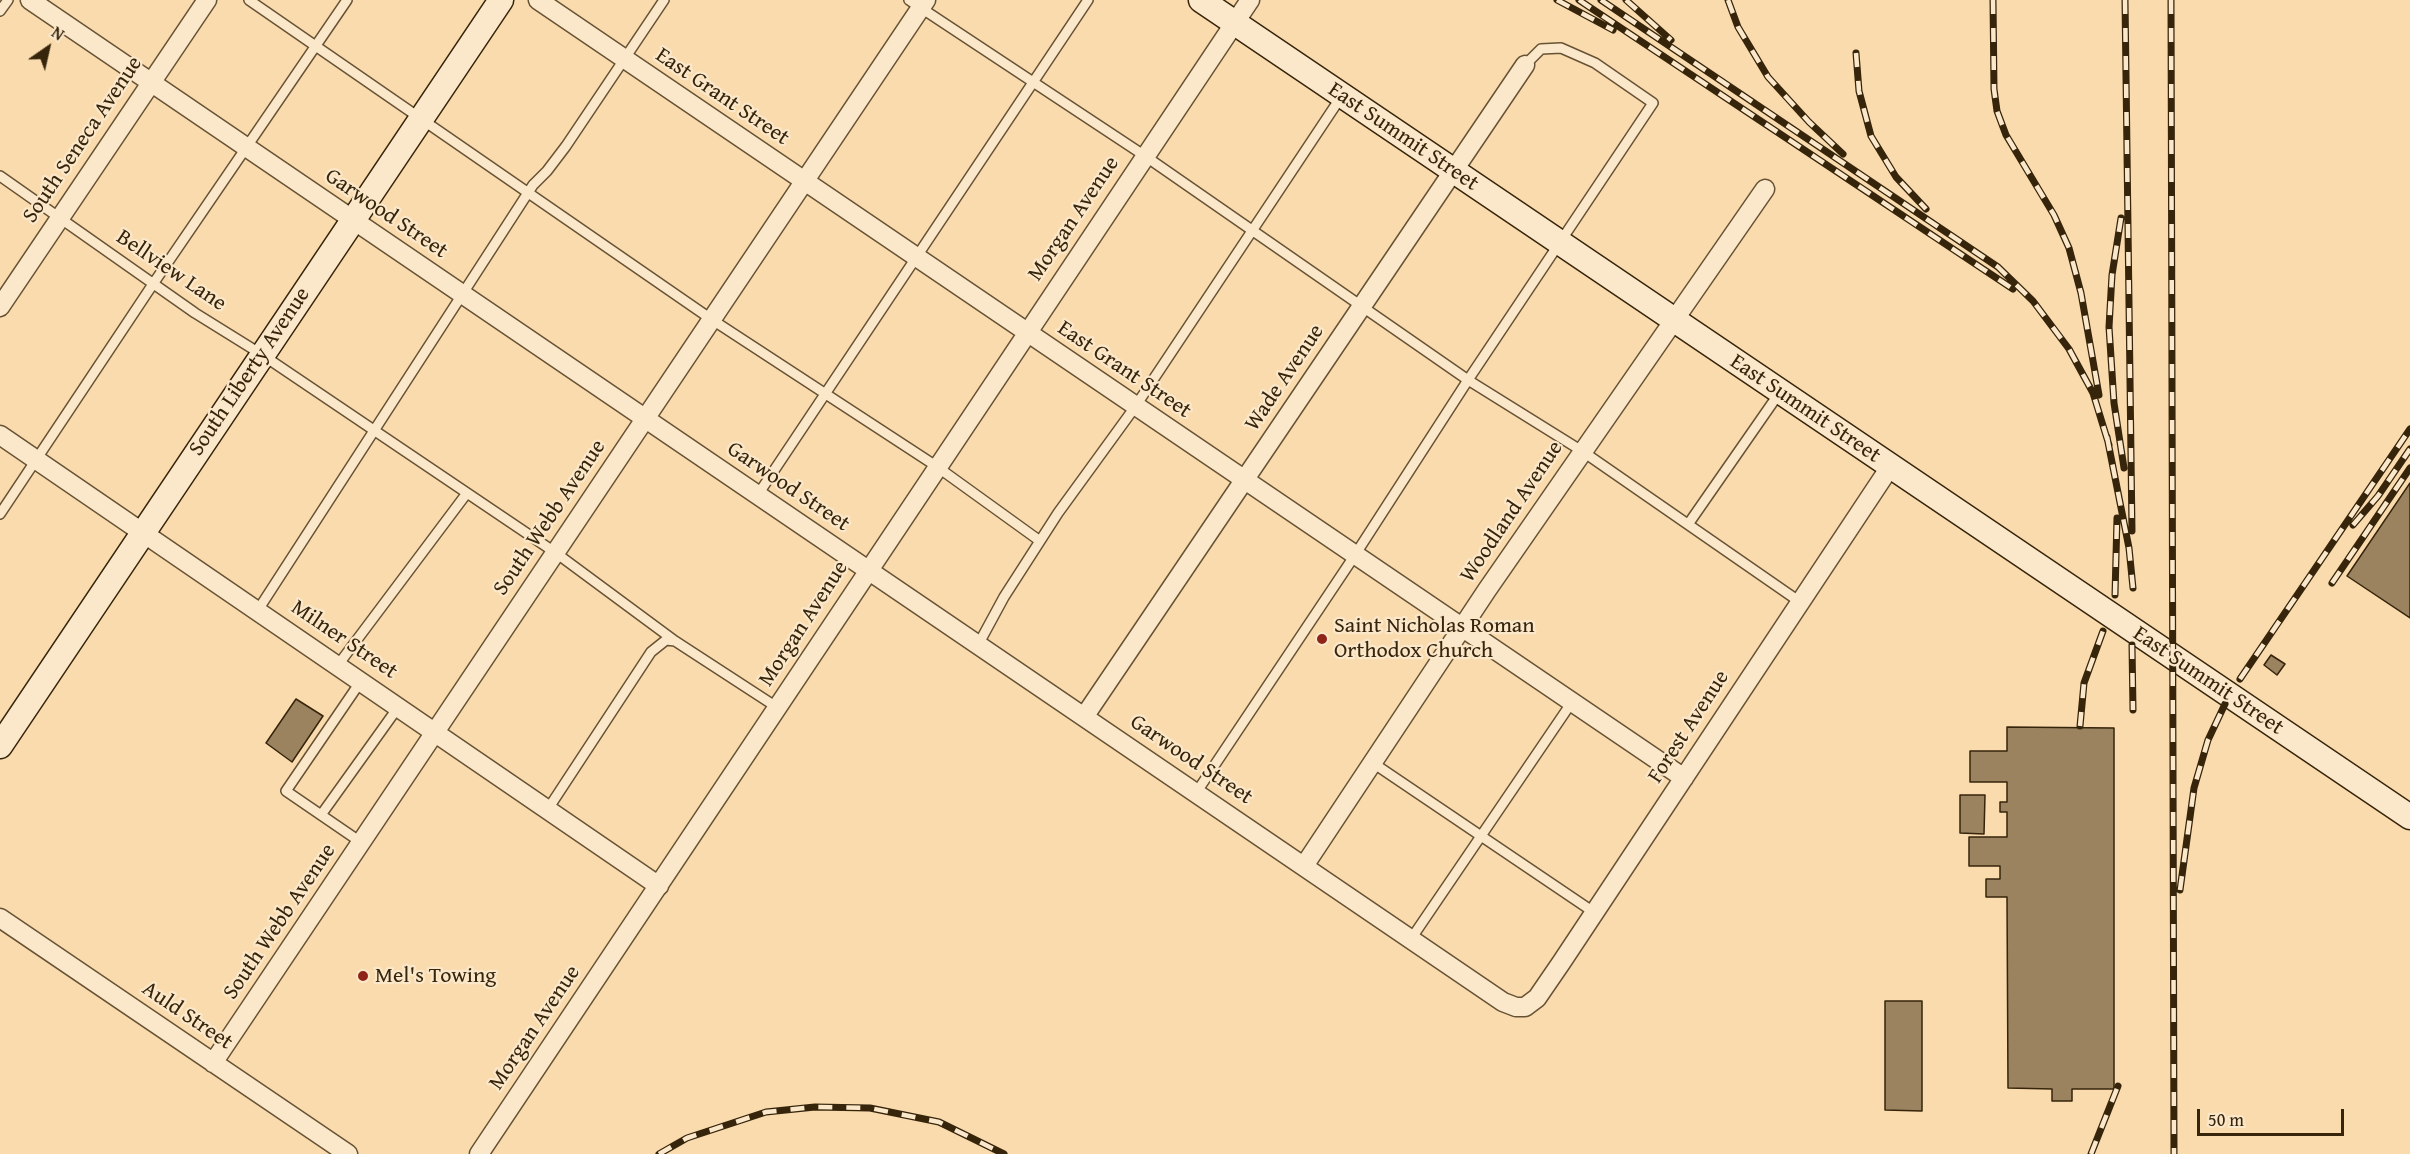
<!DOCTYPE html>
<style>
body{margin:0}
#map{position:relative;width:2410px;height:1154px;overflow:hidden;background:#f9dbae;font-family:"Gentium Book Plus",serif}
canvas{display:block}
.north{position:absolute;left:18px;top:18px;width:60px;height:60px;-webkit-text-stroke:4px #fbe8ca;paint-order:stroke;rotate:34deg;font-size:16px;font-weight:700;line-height:24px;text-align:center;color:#36240b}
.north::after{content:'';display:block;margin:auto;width:21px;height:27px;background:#36240b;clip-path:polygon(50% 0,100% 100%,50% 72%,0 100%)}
.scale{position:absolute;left:2197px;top:1109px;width:147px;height:27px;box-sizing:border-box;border:3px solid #36240b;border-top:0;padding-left:8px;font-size:18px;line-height:21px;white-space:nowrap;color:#36240b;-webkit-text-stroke:4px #fbe8ca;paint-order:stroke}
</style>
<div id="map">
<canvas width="2410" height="1154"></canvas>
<div class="north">N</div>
<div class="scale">50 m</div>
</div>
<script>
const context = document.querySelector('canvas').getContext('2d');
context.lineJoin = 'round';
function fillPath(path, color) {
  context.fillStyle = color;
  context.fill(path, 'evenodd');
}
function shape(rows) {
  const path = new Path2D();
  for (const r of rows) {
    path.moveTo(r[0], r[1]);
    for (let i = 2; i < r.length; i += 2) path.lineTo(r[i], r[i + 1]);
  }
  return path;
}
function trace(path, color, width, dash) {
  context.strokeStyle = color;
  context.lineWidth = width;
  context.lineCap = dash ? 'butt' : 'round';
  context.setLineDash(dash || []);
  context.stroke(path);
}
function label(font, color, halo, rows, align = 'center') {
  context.font = font + ' "Gentium Book Plus",serif';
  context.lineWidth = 4.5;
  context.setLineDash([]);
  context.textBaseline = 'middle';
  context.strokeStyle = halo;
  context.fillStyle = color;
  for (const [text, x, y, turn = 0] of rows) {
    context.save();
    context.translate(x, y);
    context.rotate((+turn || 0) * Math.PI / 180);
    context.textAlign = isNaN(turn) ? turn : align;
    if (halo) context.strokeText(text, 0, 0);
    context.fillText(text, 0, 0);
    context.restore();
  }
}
const building = shape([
 [2410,483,2410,618,2347,576,2410,483],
 [2271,655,2285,664,2277,675,2264,665,2271,655],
 [296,699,323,716,292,762,266,743,296,699],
 [2007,727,2114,728,2114,1089,2072,1089,2072,1101,2052,1101,2052,1089,2008,1088,2007,897,1986,897,1986,879,2000,879,2000,866,1969,866,1969,837,2007,837,2007,812,2000,812,2000,802,2007,802,2007,782,1970,782,1970,751,2007,751,2007,727],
 [1960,795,1985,795,1984,834,1960,833,1960,795],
 [1885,1001,1922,1001,1922,1111,1885,1110,1885,1001]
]);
const lane = shape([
 [249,0,711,319,936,466,1040,541],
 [909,0,1145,156,1468,380,1355,555,1196,793],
 [0,11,8,0],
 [1525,65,1541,49,1561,48,1595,63,1653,103,1468,380,1582,451,1800,602],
 [0,176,195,313,261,354,556,553,675,641],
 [757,496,1088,0],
 [0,514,153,284,347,0],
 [1689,523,1780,392],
 [258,610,533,185,547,171,566,146,664,0],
 [978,645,1004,597,1058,513,1135,407,1341,97],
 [338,665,467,493],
 [361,681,286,791,362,843],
 [1373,763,1595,913],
 [548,809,651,652,666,640,675,641,778,708],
 [321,815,399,706],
 [1411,939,1572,702]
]);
const street = shape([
 [30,0,1503,1002,1516,1007,1525,1007,1537,998,1561,963,1890,467],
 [538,0,1684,778],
 [0,307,207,0],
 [0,435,659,886],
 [1084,717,1525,65],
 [1304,866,1487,590,1765,189],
 [0,918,348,1154],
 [213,1063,926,0],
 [479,1154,1250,0]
]);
const secondary = shape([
 [1201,0,2410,817],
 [0,746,501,0]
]);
const rail = shape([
 [1557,0,1613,30],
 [1579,0,2013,289],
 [1601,0,1998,267,2033,301,2069,349,2093,393,2109,445],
 [1626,0,1671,40],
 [1728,0,1738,27,1768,77,1809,122,1843,154],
 [1993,0,1994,89,1997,111,2006,135,2054,215,2069,248,2081,293,2099,395],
 [2125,0,2132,531],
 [2171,0,2174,1154],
 [1856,53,1859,91,1871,136,1896,177,1926,209],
 [2121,218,2112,275,2109,327,2114,403,2124,468],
 [2107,437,2129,548,2133,588],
 [2353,525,2378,496,2410,449],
 [2332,583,2410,468],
 [2115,595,2117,518],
 [2132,645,2133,710],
 [2240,679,2410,429],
 [2080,726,2084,683,2103,631],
 [2180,890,2194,788,2208,740,2225,704],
 [659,1154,687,1138,766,1112,815,1107,870,1108,939,1122,1004,1154],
 [2091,1154,2118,1086]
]);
const markers = [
 [1322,639,6,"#8f2418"],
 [363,976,6,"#8f2418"]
];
const streetNames = [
 ["East Grant Street",722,97,34],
 ["East Summit Street",1403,137,34],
 ["South Seneca Avenue",83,140,-56],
 ["Garwood Street",386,214,34],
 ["Morgan Avenue",1074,219,-56],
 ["Bellview Lane",171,271,34],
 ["East Grant Street",1124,370,34],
 ["South Liberty Avenue",250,372,-56],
 ["Wade Avenue",1285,378,-56],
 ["East Summit Street",1805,409,34],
 ["Garwood Street",788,487,34],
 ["Woodland Avenue",1512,512,-56],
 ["South Webb Avenue",550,518,-56],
 ["Morgan Avenue",804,624,-57],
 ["Milner Street",344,640,34],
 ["East Summit Street",2208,681,34],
 ["Forest Avenue",1689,727,-57],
 ["Garwood Street",1191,760,34],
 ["South Webb Avenue",280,922,-56],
 ["Auld Street",187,1016,34],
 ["Morgan Avenue",535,1028,-56]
];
const poiNames = [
 ["Saint Nicholas Roman",1334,626],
 ["Orthodox Church",1334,651],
 ["Mel's Towing",375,976]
];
fillPath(building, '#9b8360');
trace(building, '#36240b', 1.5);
trace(lane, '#675234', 12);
trace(street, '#675234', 21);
trace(secondary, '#36240b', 27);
trace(lane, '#fbe8ca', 9);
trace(street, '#fbe8ca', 18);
trace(secondary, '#fbe8ca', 24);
trace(rail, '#36240b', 7);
trace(rail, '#fbe8ca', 4.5, [14]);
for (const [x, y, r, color] of markers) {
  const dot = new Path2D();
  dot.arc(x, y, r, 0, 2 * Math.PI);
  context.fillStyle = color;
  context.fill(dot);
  trace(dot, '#fbe8ca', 2);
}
label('22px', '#36240b', '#fbe8ca', streetNames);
label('22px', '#36240b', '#fbe8ca', poiNames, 'left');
</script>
